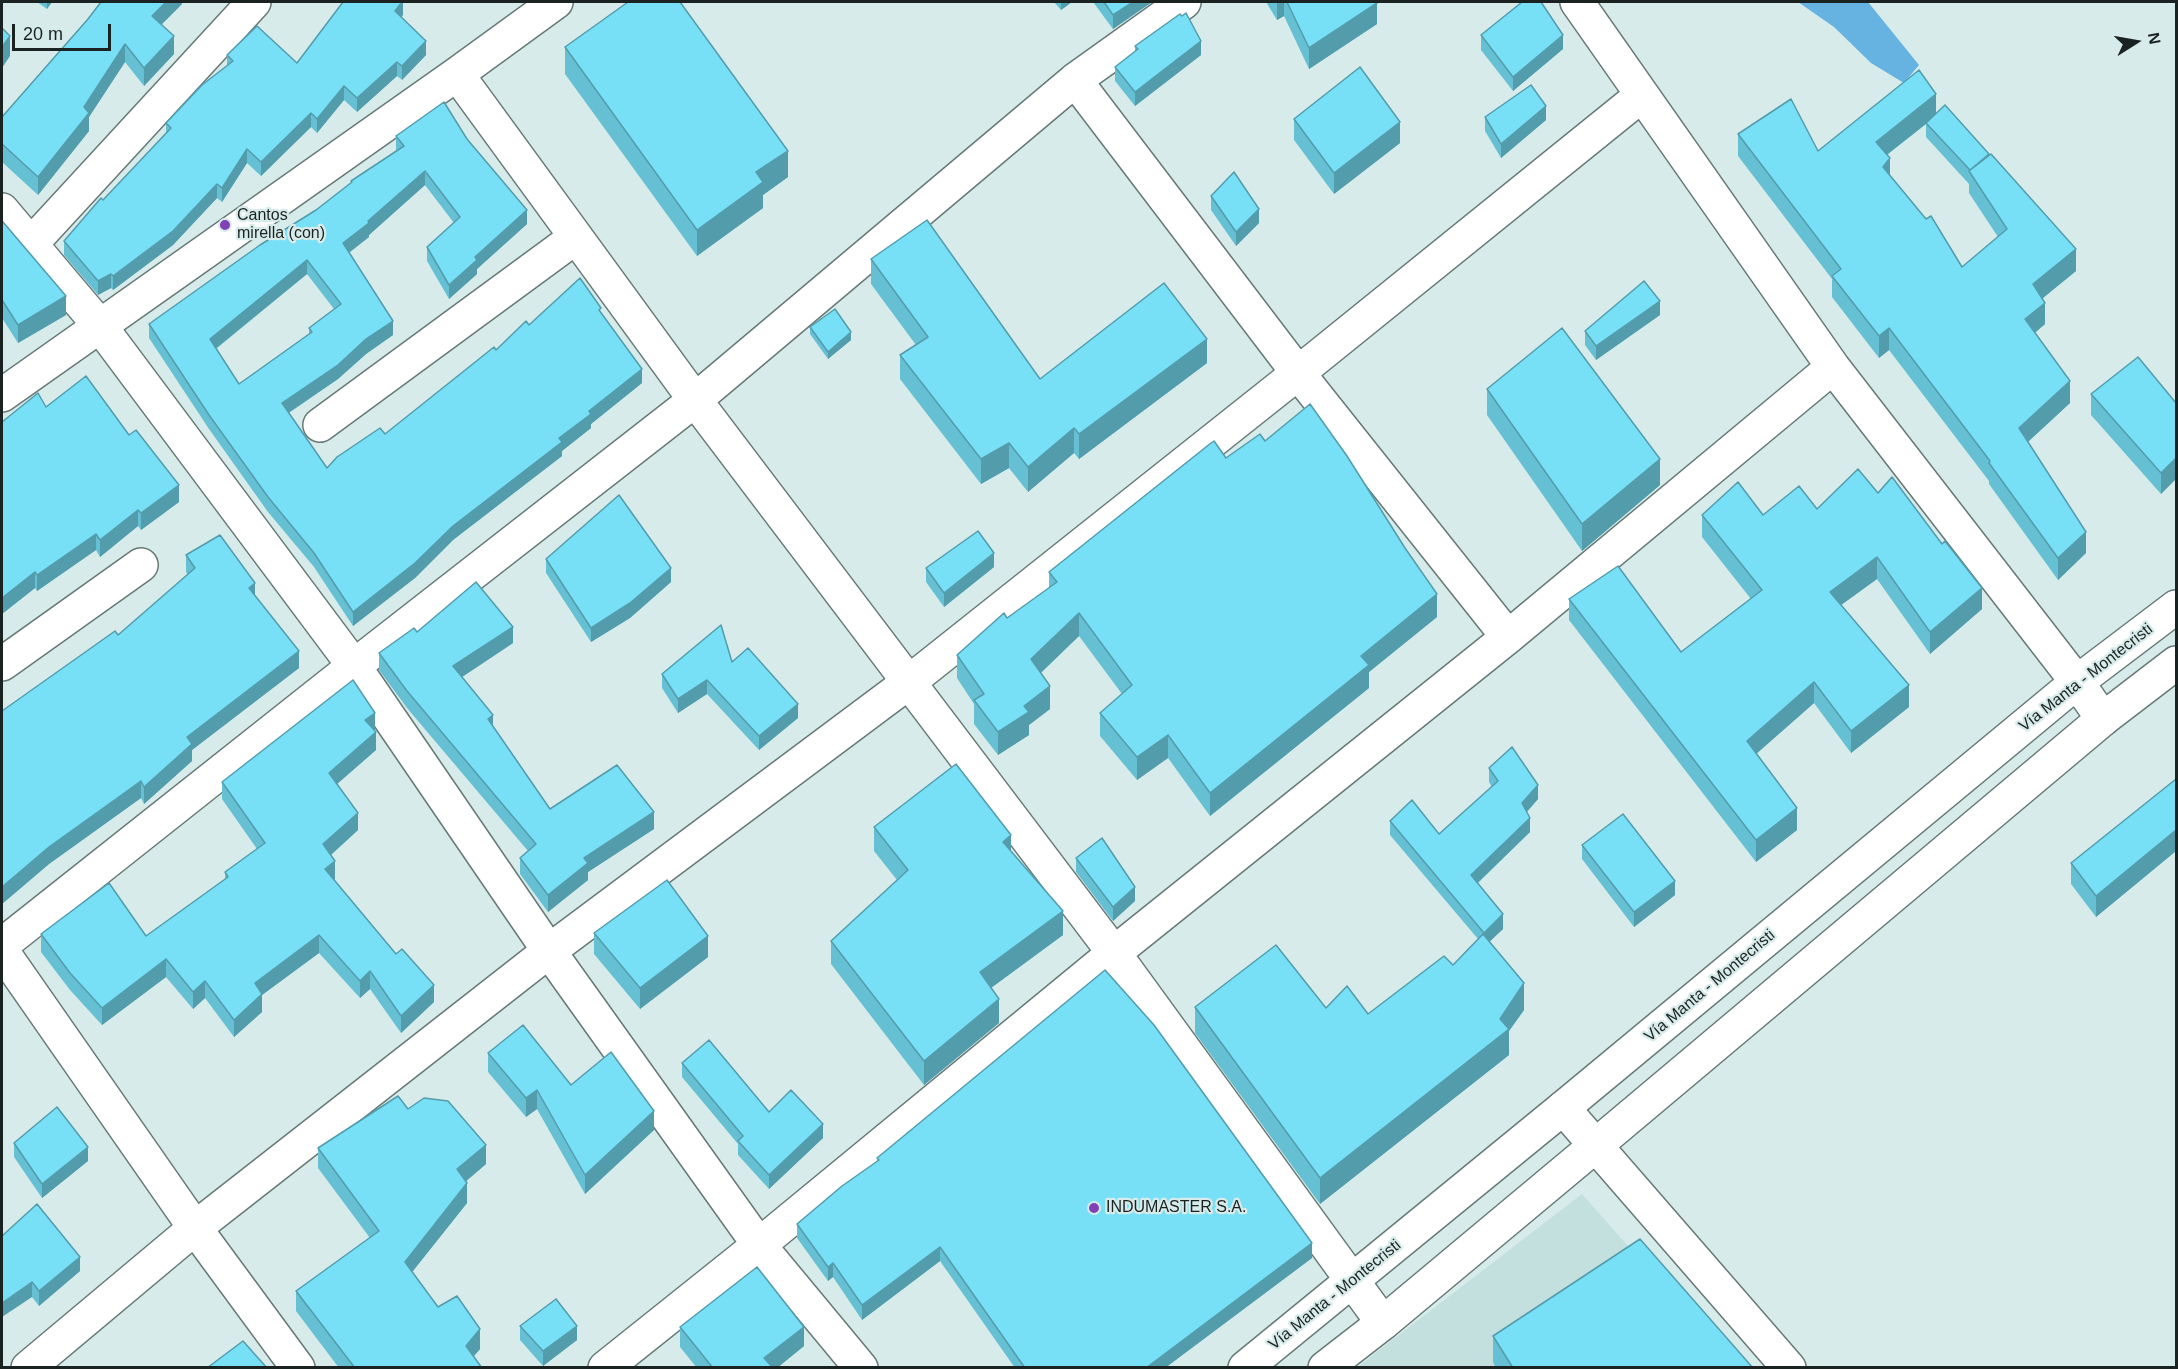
<!DOCTYPE html>
<meta charset="utf-8">
<style>
body{margin:0}
#map{position:relative;width:2178px;height:1369px;overflow:hidden;background:#d7ecea;font-family:Arial,sans-serif}
canvas{display:block}
.frame{position:absolute;inset:0;border:3px solid #1b2222;pointer-events:none}
.north{position:absolute;left:2106px;top:12px;width:60px;height:60px;-webkit-text-stroke:4px #d7ecea;paint-order:stroke;rotate:79deg;font-size:16px;font-weight:700;line-height:24px;text-align:center;color:#1b2222}
.north::after{content:'';display:block;margin:auto;width:21px;height:27px;background:#1b2222;clip-path:polygon(50% 0,100% 100%,50% 72%,0 100%)}
.scale{position:absolute;left:12px;top:24px;width:99px;height:27px;box-sizing:border-box;border:3px solid #1b2222;border-top:0;padding-left:8px;font-size:18px;line-height:21px;white-space:nowrap;color:#1b2222;-webkit-text-stroke:4px #d7ecea;paint-order:stroke}
</style>
<div id="map">
<canvas width="2178" height="1369"></canvas>
<div class="frame"></div>
<div class="north">N</div>
<div class="scale">20 m</div>
</div>
<script>
const context = document.querySelector('canvas').getContext('2d');
context.lineJoin = 'round';
function fillPath(path, color) {
  context.fillStyle = color;
  context.fill(path, 'evenodd');
}
function shape(rows) {
  const path = new Path2D();
  for (const r of rows) {
    path.moveTo(r[0], r[1]);
    for (let i = 2; i < r.length; i += 2) path.lineTo(r[i], r[i + 1]);
  }
  return path;
}
function trace(path, color, width, dash) {
  context.strokeStyle = color;
  context.lineWidth = width;
  context.lineCap = dash ? 'butt' : 'round';
  context.setLineDash(dash || []);
  context.stroke(path);
}
function label(font, color, halo, rows, align = 'center') {
  context.font = font + ' Arial,sans-serif';
  context.lineWidth = 4.5;
  context.setLineDash([]);
  context.textBaseline = 'middle';
  context.strokeStyle = halo;
  context.fillStyle = color;
  for (const [text, x, y, turn = 0] of rows) {
    context.save();
    context.translate(x, y);
    context.rotate((+turn || 0) * Math.PI / 180);
    context.textAlign = isNaN(turn) ? turn : align;
    if (halo) context.strokeText(text, 0, 0);
    context.fillText(text, 0, 0);
    context.restore();
  }
}
const built = shape([
 [1582,1194,1735,1367,1356,1368]
]);
const water = shape([
 [1798,2,1868,2,1919,65,1904,83,1871,63,1834,27]
]);
const minor = shape([
 [1577,2,1833,367,2077,682,2103,719],
 [457,74,695,400,1114,953,1383,1323],
 [1075,80,1298,373,1508,637],
 [2,210,100,326,354,666,549,951,759,1245,861,1368],
 [31,244,254,2],
 [2,395,457,74,556,2],
 [320,425,576,237],
 [2,664,141,565],
 [2,945,354,666,695,400,1075,80,1184,2],
 [2,951,195,1228,298,1368],
 [1563,1108,1789,1368],
 [28,1368,195,1228,549,951,909,682,1298,373,1642,95],
 [605,1368,759,1245,1114,953,1508,637,1833,367]
]);
const major = shape([
 [1245,1368,1563,1108,2077,682,2176,607],
 [1325,1368,1383,1323,1595,1146,2103,719,2176,663]
]);
const wall = shape([
 [37,2,52,2,47,9],
 [182,2,182,4,162,24,174,54,144,86,125,62,89,117,89,131,38,195,2,162,2,117],
 [1054,2,1072,2,1061,10],
 [1093,2,1152,2,1113,29],
 [1266,2,1376,2,1377,24,1309,69,1284,16,1277,20],
 [403,15,401,17,426,55,402,80,397,76,357,112,344,100,317,133,311,127,261,176,247,163,222,202,217,198,173,245,113,290,111,288,98,295,64,255,64,241,166,133,166,123,227,66,227,55,297,63],
 [1481,35,1563,49,1513,91,1481,50],
 [1135,46,1201,55,1135,106,1115,81,1115,67,1135,51],
 [565,47,788,177,763,195,763,208,697,256,565,74],
 [1936,113,1989,156,2076,271,2043,298,2045,324,2035,333,2070,403,2028,442,2086,553,2058,580,1989,484,1989,481,1889,350,1879,358,1832,297,1832,279,1738,156,1738,134,1818,151],
 [1926,124,1926,137,1969,184,1969,193,1998,237,1962,267,1890,177,1887,155],
 [1485,117,1546,120,1501,158,1485,131],
 [1294,119,1400,143,1334,194,1294,140],
 [396,136,467,139,527,224,477,269,477,274,449,299,427,261,427,247,454,223,425,185,369,235,369,237,349,253,393,335,366,354,338,379,289,413,327,468,385,434,529,325,601,313,642,383,591,424,591,428,562,451,562,456,453,540,415,578,353,626,314,567,268,512,209,429,149,338,149,324,316,210,351,183,351,181,396,151],
 [307,274,334,309,309,328,309,334,239,384,216,349],
 [1211,196,1259,223,1236,246,1211,210],
 [2,223,66,315,18,343,2,318],
 [871,259,1040,379,1207,363,1079,459,1074,453,1028,492,1009,468,981,484,900,379,900,355,916,345,871,284],
 [1660,315,1596,360,1585,345,1585,331],
 [810,327,851,340,828,359,810,334],
 [1487,389,1660,485,1582,551,1487,415],
 [2091,394,2176,403,2161,494,2091,415],
 [46,407,129,435,179,502,141,530,138,526,100,557,96,550,37,591,35,588,2,614],
 [1265,441,1437,617,1369,672,1369,688,1210,816,1168,758,1137,780,1100,736,1100,713,1122,694,1079,636,1041,673,1050,709,1029,725,1029,735,998,755,974,724,974,704,957,678,957,655,1049,588,1049,572,1226,458],
 [1817,509,1982,609,1930,654,1877,579,1841,605,1909,707,1851,753,1814,703,1756,754,1797,830,1756,862,1569,620,1569,599,1681,652,1751,599,1702,537,1702,515,1763,515],
 [186,555,255,595,299,668,192,750,192,761,144,804,141,798,49,864,2,904,2,711,118,635,188,575,186,572],
 [546,559,671,582,630,618,591,642,546,573],
 [994,567,944,607,926,582,926,568],
 [417,632,513,643,462,677,493,727,550,809,654,829,588,872,588,880,548,912,520,874,520,858,528,851,407,708,379,670,379,653],
 [732,662,798,718,759,750,707,694,678,713,662,688,662,674],
 [375,730,376,750,337,784,358,830,331,855,335,879,334,880,434,1002,401,1033,370,989,360,998,319,953,262,995,262,1012,234,1037,205,998,193,1009,166,977,102,1025,70,990,41,952,41,934,146,936,225,880,225,872,257,849,222,799,222,782],
 [1489,768,1538,799,1527,812,1530,832,1478,883,1503,929,1490,941,1524,1010,1509,1031,1509,1055,1320,1204,1195,1033,1195,1007,1326,1008,1368,1014,1453,965,1478,939,1390,835,1390,821,1439,834,1492,787,1489,782],
 [2176,779,2176,851,2096,917,2071,884,2071,863],
 [874,827,1011,851,1063,935,991,988,999,1023,924,1085,831,964,831,941,897,880,874,851],
 [1582,845,1675,895,1634,927,1582,859],
 [1076,858,1135,901,1113,921,1076,872],
 [594,933,708,957,640,1009,594,954],
 [488,1053,571,1085,654,1130,585,1194,537,1109,526,1117,488,1072],
 [682,1063,769,1112,823,1138,769,1189,738,1155,738,1144,682,1077],
 [408,1109,486,1164,466,1181,467,1203,412,1272,438,1307,480,1349,474,1356,482,1368,339,1368,296,1311,296,1291,370,1238,318,1168,318,1148],
 [14,1143,88,1161,42,1198,14,1157],
 [877,1158,1312,1258,1165,1368,1015,1368,940,1261,862,1320,833,1277,828,1281,797,1238,797,1224,877,1162],
 [2,1236,80,1271,39,1306,32,1297],
 [520,1326,577,1340,543,1366,520,1340],
 [680,1327,804,1346,777,1368,697,1368,680,1347],
 [1493,1336,1753,1368,1496,1368,1493,1362]
]);
const shadedWall = shape([
 [47,2,52,2,47,9],
 [166,2,182,2,182,4,152,34,152,16],
 [403,2,403,15,395,25,395,11],
 [1061,2,1072,2,1061,10],
 [1133,2,1152,2,1113,29,1113,15],
 [1277,2,1284,2,1284,16,1277,20],
 [1377,3,1377,24,1309,69,1309,48],
 [1563,35,1563,49,1513,91,1513,77],
 [10,36,10,56,2,68,2,47],
 [174,36,174,54,144,86,144,68],
 [426,41,426,55,402,80,402,66],
 [1201,41,1201,55,1135,106,1135,92],
 [125,44,125,62,89,117,89,131,38,195,38,177],
 [397,62,397,76,357,112,357,98],
 [344,86,344,100,317,133,317,119],
 [1936,94,1936,116,1876,163,1876,142],
 [1546,106,1546,120,1501,158,1501,144],
 [311,113,311,127,261,176,261,162],
 [1400,122,1400,143,1334,194,1334,173],
 [247,149,247,163,222,202,222,188],
 [788,151,788,177,763,195,763,208,697,256,697,230,756,172],
 [1890,158,1890,180,1883,167],
 [425,171,425,185,369,235,369,237,343,257,343,243],
 [217,184,217,198,173,245,113,290,113,276],
 [1259,209,1259,223,1236,246,1236,232],
 [527,210,527,224,477,269,477,274,449,299,449,285,475,257],
 [2076,249,2076,271,2033,306,2033,284],
 [307,260,307,274,210,353,210,339],
 [111,274,111,288,98,295,98,281],
 [66,296,66,315,18,343,18,325],
 [1660,301,1660,315,1596,360,1596,346],
 [2045,303,2045,324,2025,341,2025,319],
 [393,321,393,335,366,354,338,379,282,417,282,403,366,339],
 [1889,328,1889,350,1879,358,1879,336],
 [851,332,851,340,828,359,828,352],
 [1207,339,1207,363,1079,459,1079,434],
 [642,369,642,383,591,424,591,428,562,451,562,456,453,540,415,578,353,626,353,612,453,526,559,438,589,411],
 [2070,381,2070,403,2019,450,2019,428],
 [1074,428,1074,453,1028,492,1028,467],
 [1009,443,1009,468,981,484,981,459],
 [2176,458,2176,479,2161,494,2161,473],
 [1660,459,1660,485,1582,551,1582,524],
 [179,485,179,502,141,530,141,513],
 [138,510,138,526,100,557,100,540],
 [2086,532,2086,553,2058,580,2058,558],
 [96,534,96,550,37,591,37,575],
 [994,553,994,567,944,607,944,593],
 [1877,557,1877,579,1830,613,1830,592],
 [671,568,671,582,630,618,591,642,591,628],
 [35,572,35,588,2,614,2,598],
 [255,583,255,600,249,588],
 [1982,588,1982,609,1930,654,1930,632],
 [1437,594,1437,617,1369,672,1369,688,1210,816,1210,793,1361,656],
 [1079,613,1079,636,1031,682,1031,659],
 [513,627,513,643,453,683,453,666],
 [299,651,299,668,192,750,192,761,144,804,144,787,187,737],
 [707,680,707,694,678,713,678,699],
 [1814,682,1814,703,1747,762,1747,741],
 [1909,685,1909,707,1851,753,1851,731],
 [1050,686,1050,709,1029,725,1029,735,998,755,998,732,1024,706],
 [798,704,798,718,759,750,759,736],
 [375,713,375,730,365,738,365,720],
 [493,715,493,731,488,719],
 [376,732,376,750,329,791,329,773],
 [1168,735,1168,758,1137,780,1137,757],
 [141,781,141,798,49,864,2,904,2,887,49,847],
 [1538,785,1538,799,1522,817,1522,803],
 [1797,808,1797,830,1756,862,1756,840],
 [654,812,654,829,588,872,588,880,548,912,548,895,584,858],
 [358,813,358,830,323,862,323,844],
 [1530,818,1530,832,1471,889,1471,875],
 [2176,830,2176,851,2096,917,2096,896],
 [1011,835,1011,859,1003,842],
 [335,861,335,879,325,886,325,869],
 [1675,881,1675,895,1634,927,1634,912],
 [1135,887,1135,901,1113,921,1113,907],
 [1063,911,1063,935,980,996,980,972],
 [1503,914,1503,929,1484,947,1484,933],
 [319,935,319,953,262,995,262,1012,234,1037,234,1020,255,983],
 [708,936,708,957,640,1009,640,988],
 [166,959,166,977,102,1025,102,1008],
 [370,971,370,989,360,998,360,981],
 [205,981,205,998,193,1009,193,992],
 [1524,983,1524,1010,1509,1031,1509,1055,1320,1204,1320,1178,1500,1019],
 [434,985,434,1002,401,1033,401,1016],
 [999,999,999,1023,924,1085,924,1061],
 [537,1090,537,1109,526,1117,526,1098],
 [654,1111,654,1130,585,1194,585,1175],
 [823,1124,823,1138,769,1189,769,1175],
 [486,1145,486,1164,457,1189,457,1169],
 [88,1147,88,1161,42,1198,42,1184],
 [467,1183,467,1203,405,1281,405,1262],
 [1312,1243,1312,1258,1165,1368,1146,1368],
 [940,1247,940,1261,862,1320,862,1305],
 [80,1257,80,1271,39,1306,39,1291],
 [833,1263,833,1277,828,1281,828,1267],
 [32,1282,32,1297,2,1317,2,1303],
 [577,1326,577,1340,543,1366,543,1351],
 [804,1327,804,1346,777,1368,764,1368,764,1358],
 [480,1329,480,1349,466,1365,466,1346]
]);
const building = shape([
 [101,2,166,2,152,16,174,36,144,68,125,44,84,107,89,113,38,177,2,144,2,117,88,19,101,2],
 [343,2,402,2,395,11,426,41,402,66,397,62,357,98,344,86,317,119,311,113,261,162,247,149,222,188,217,184,173,231,113,276,111,274,98,281,64,241,101,198,103,200,171,128,166,123,202,85,233,61,227,55,257,26,297,63,343,2],
 [628,2,680,2,788,151,756,172,763,182,697,230,565,47,628,2],
 [1104,2,1133,2,1113,15,1104,2],
 [1287,2,1376,2,1377,3,1309,48,1287,2],
 [1522,2,1541,2,1563,35,1513,77,1481,35,1522,2],
 [1186,13,1201,41,1135,92,1115,67,1138,49,1135,46,1180,14,1182,16,1186,13],
 [2,28,10,36,2,47,2,28],
 [1360,67,1400,122,1334,173,1294,119,1360,67],
 [1919,70,1936,94,1876,142,1890,158,1883,167,1926,219,1931,216,1962,267,2007,229,1969,171,1991,154,2076,249,2033,284,2045,303,2025,319,2070,381,2019,428,2086,532,2058,558,1989,463,1990,461,1889,328,1879,336,1832,276,1841,269,1738,134,1791,99,1818,151,1919,70],
 [1531,85,1546,106,1501,144,1485,117,1531,85],
 [444,102,467,139,527,210,475,257,477,260,449,285,427,247,460,217,425,171,368,221,369,223,343,243,393,321,366,339,338,365,282,403,327,468,337,457,380,428,385,434,494,347,496,350,526,321,529,325,580,278,601,308,599,310,642,369,589,411,591,414,559,438,562,442,453,526,415,563,353,612,314,553,268,497,209,415,149,324,260,245,316,210,352,182,351,181,404,146,396,136,444,102],
 [307,260,341,304,309,328,312,332,239,384,210,339,307,260],
 [1945,105,1989,154,1970,170,1926,123,1945,105],
 [1234,172,1259,209,1236,232,1211,196,1234,172],
 [927,220,1040,379,1164,283,1207,339,1079,434,1074,428,1028,467,1009,443,981,459,900,355,928,337,871,259,927,220],
 [3,222,66,296,18,325,2,300,2,223,3,222],
 [1644,281,1660,301,1596,346,1585,331,1644,281],
 [835,309,851,332,828,352,810,327,835,309],
 [1562,328,1660,459,1582,524,1487,389,1562,328],
 [2138,357,2176,403,2176,458,2161,473,2091,394,2138,357],
 [86,376,129,435,136,430,179,485,141,513,138,510,100,540,96,534,37,575,35,572,2,598,2,422,38,393,46,407,86,376],
 [1310,404,1347,456,1405,548,1437,594,1361,656,1369,665,1210,793,1168,735,1137,757,1100,713,1132,685,1079,613,1031,659,1050,686,1024,706,1029,712,998,732,974,700,984,694,957,655,1004,613,1007,618,1057,582,1049,572,1211,443,1214,441,1226,458,1260,434,1265,441,1310,404],
 [1858,469,1878,493,1892,477,1942,544,1945,541,1982,588,1930,632,1877,557,1830,592,1909,685,1851,731,1814,682,1747,741,1797,808,1756,840,1569,599,1618,566,1681,652,1762,590,1702,515,1738,482,1763,515,1799,486,1817,509,1858,469],
 [619,495,671,568,630,603,591,628,546,559,619,495],
 [978,531,994,553,944,593,926,568,978,531],
 [220,535,255,583,249,588,299,651,187,737,192,744,144,787,141,781,49,847,2,887,2,711,115,631,118,635,195,568,186,555,220,535],
 [476,582,513,627,453,666,493,715,488,719,550,809,617,765,654,812,584,858,588,863,548,895,520,858,536,844,407,691,379,653,414,628,417,632,476,582],
 [721,625,732,662,748,648,798,704,759,736,707,680,678,699,662,674,721,625],
 [353,680,375,713,365,720,376,732,329,773,358,813,323,844,335,861,325,869,396,954,402,949,434,985,401,1016,370,971,360,981,319,935,255,983,262,994,234,1020,205,981,193,992,166,959,102,1008,70,973,41,934,109,883,146,936,228,877,225,872,265,843,222,782,353,680],
 [1512,747,1538,785,1522,803,1530,818,1471,875,1503,914,1484,933,1390,821,1412,800,1439,834,1498,781,1489,768,1512,747],
 [956,764,1011,835,1003,842,1063,911,980,972,999,999,924,1061,831,941,908,870,874,827,956,764],
 [2176,779,2176,830,2096,896,2071,863,2176,779],
 [1623,814,1675,881,1634,912,1582,845,1623,814],
 [1102,838,1135,887,1113,907,1076,858,1102,838],
 [667,880,708,936,640,988,594,933,667,880],
 [1483,934,1524,983,1500,1019,1509,1029,1320,1178,1195,1007,1276,945,1326,1008,1347,986,1368,1014,1444,956,1453,965,1483,934],
 [1105,970,1154,1025,1312,1243,1146,1368,1025,1368,940,1247,862,1305,833,1263,828,1267,797,1224,842,1186,879,1160,877,1158,1105,970],
 [523,1025,571,1085,611,1052,654,1111,585,1175,537,1090,526,1098,488,1053,523,1025],
 [709,1040,769,1112,791,1090,823,1124,769,1175,738,1141,743,1136,682,1063,709,1040],
 [398,1096,408,1109,424,1098,448,1101,486,1145,457,1169,467,1183,405,1262,438,1307,457,1296,480,1329,466,1346,482,1368,355,1368,296,1291,379,1231,318,1148,398,1096],
 [57,1107,88,1147,42,1184,14,1143,57,1107],
 [37,1204,80,1257,39,1291,32,1282,2,1303,2,1236,37,1204],
 [1640,1239,1753,1368,1513,1368,1493,1336,1640,1239],
 [757,1267,804,1327,764,1358,773,1368,713,1368,680,1327,757,1267],
 [556,1299,577,1326,543,1351,520,1326,556,1299],
 [243,1341,267,1368,207,1368,243,1341]
]);
const markers = [
 [225,225,6,"#8140b5"],
 [1094,1208,6,"#8140b5"]
];
const poiNames = [
 ["Cantos",237,216],
 ["mirella (con)",237,234],
 ["INDUMASTER S.A.",1106,1208]
];
const streetNames = [
 ["Vía Manta - Montecristi",2086,678,-38],
 ["Vía Manta - Montecristi",1710,986,-40],
 ["Vía Manta - Montecristi",1335,1295,-39]
];
fillPath(built, '#c3e0de');
fillPath(water, '#66b3e1');
trace(minor, '#667977', 36);
trace(major, '#667977', 36);
trace(minor, '#fff', 33);
trace(major, '#fff', 33);
fillPath(wall, '#66c0d4');
fillPath(shadedWall, '#539cac');
fillPath(building, '#77dff6');
trace(building, '#539cac', 1.5);
for (const [x, y, r, color] of markers) {
  const dot = new Path2D();
  dot.arc(x, y, r, 0, 2 * Math.PI);
  context.fillStyle = color;
  context.fill(dot);
  trace(dot, '#d7ecea', 2);
}
label('16px', '#1b2222', '#d7ecea', poiNames, 'left');
label('16px', '#1b2222', '#d7ecea', streetNames);
</script>
